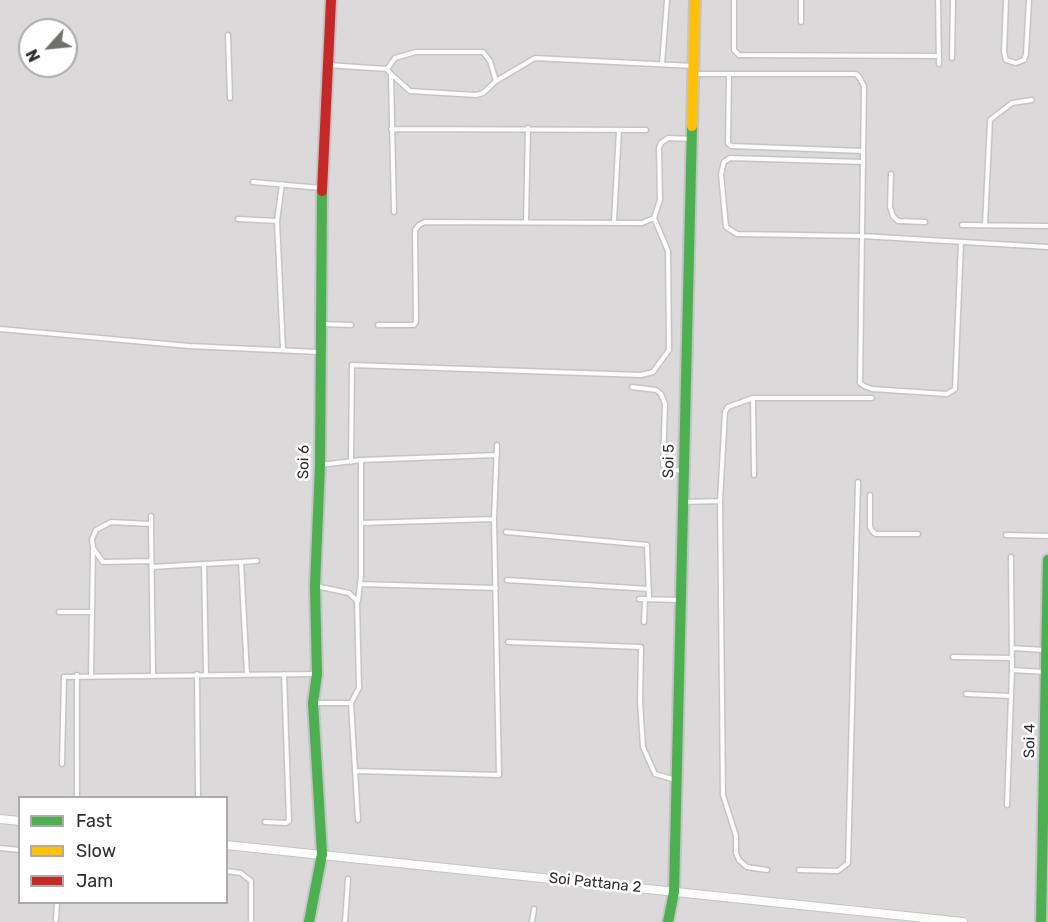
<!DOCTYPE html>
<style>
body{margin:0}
#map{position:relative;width:1048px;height:922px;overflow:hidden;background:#ece8e4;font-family:Rubik,sans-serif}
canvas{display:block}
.legend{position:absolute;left:18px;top:796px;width:210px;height:108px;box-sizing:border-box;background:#fff;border:2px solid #ababab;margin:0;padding:8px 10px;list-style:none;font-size:18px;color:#2e2e2e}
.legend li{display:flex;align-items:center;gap:12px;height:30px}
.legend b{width:30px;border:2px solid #ababab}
.north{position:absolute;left:18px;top:18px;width:60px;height:60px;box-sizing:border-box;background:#fff;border:2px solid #ababab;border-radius:50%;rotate:243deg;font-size:16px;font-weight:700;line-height:24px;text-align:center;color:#2e2e2e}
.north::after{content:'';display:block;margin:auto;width:21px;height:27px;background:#706f6e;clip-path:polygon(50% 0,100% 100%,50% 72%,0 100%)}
</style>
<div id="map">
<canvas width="1048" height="922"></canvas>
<ul class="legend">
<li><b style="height:8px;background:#4caf50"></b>Fast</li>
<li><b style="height:8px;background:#ffc107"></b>Slow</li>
<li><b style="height:8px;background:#c62828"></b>Jam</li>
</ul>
<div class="north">N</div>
</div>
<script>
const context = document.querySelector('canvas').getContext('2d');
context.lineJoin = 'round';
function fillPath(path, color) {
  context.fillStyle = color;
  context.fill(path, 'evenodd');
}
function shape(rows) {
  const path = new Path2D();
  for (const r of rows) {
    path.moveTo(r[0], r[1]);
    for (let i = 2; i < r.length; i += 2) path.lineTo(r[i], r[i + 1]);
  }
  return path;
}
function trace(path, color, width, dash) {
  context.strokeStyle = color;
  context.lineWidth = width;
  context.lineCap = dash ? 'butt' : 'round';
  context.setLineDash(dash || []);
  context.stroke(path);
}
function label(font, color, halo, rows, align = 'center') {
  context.font = font + ' Rubik,sans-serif';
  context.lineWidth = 5;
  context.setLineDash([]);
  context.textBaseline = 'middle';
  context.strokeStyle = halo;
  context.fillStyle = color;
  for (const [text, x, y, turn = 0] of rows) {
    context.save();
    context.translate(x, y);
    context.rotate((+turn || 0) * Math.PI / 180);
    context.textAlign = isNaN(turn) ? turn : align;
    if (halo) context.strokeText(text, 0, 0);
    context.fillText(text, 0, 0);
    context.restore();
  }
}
const industrial = shape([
 [0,0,1048,0,1048,922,0,922],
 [30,30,66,30,66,66,30,66],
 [20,798,226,798,226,902,20,902]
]);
const lane = shape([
 [734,0,734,50,739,55,938,56],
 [938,0,939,64],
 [1006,0,1004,52,1006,60,1016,63,1024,60,1026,54,1029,0],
 [801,22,801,0],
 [228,35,230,98],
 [952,58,953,0],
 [662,64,667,0],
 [328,65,387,69,391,74,394,212],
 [387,69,395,58,416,52,483,52,490,61,496,81,535,58,693,66],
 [391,74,410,91,476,95,483,93,496,81],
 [694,74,856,74,859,77,864,86,860,383,864,386,872,389,947,394,955,389,961,242],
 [729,74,728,143,731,146,863,151],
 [391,129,646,130],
 [863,162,730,158,724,162,721,174,726,227,737,234,862,236,1048,247],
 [891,174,890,207,893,216,898,221,925,222],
 [253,182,321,188],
 [238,219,277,221,282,184],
 [277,221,283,349],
 [526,222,528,128],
 [614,222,619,130],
 [962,225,1048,226],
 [985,225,990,120,1012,103,1032,100],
 [323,324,351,325],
 [378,325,414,325,416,322,415,230,419,225,425,222,642,223,654,218,660,200,659,148,661,143,668,138,691,139],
 [0,329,189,346,318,352],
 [632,387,656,390,661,394,665,404,663,465,667,469,683,471],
 [753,398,754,475],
 [351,462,352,365,641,375,653,372,669,350,668,251,654,218],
 [320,465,361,460,497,455],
 [870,495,870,527,873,532,876,534,918,534],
 [720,501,725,412,728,407,753,398,872,398],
 [684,502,720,501,723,795,736,836,736,853,739,860,747,867,767,870],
 [151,516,151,524,111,522,96,530,92,539,93,548,103,562,151,561],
 [494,519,497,445],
 [151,524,153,674],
 [506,532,647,545,649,599],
 [1006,535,1048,536],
 [241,562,247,674],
 [204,564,206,674],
 [151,567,257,561],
 [507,580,649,589],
 [360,584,496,588],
 [316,586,349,593,357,601,359,688,351,703],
 [639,599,680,600],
 [358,601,361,576,361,460],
 [59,612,91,612],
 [644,622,645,599],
 [508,642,641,647,640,701,643,747,655,774,676,780],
 [1012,648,1044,650],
 [953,657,1012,658],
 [1012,670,1045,672],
 [197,674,198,798],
 [91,675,93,550],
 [966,694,1011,696],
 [314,703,351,703,358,820],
 [62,764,64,677,316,674],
 [355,771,499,775,494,519,361,523],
 [77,798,77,675],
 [1007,805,1012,670,1011,557],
 [265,822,286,823,289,821,284,674],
 [0,848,20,850],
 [799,870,838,871,848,863,858,482],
 [226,871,241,873,251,881,251,922],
 [56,920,57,902],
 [345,922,348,879],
 [532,922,534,909]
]);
const street = shape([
 [0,819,20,821],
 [226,845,963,922]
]);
const fast = shape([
 [309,922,322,854,313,703,317,674,315,586,320,465,322,191],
 [668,922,674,892,692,126],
 [1041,922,1048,560]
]);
const slow = shape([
 [692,126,695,0]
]);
const jam = shape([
 [322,191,331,0]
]);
const streetNames = [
 ["Soi 5",669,461,-89],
 ["Soi 6",304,462,-89],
 ["Soi 4",1030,741,-89],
 ["Soi Pattana 2",595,883,6]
];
fillPath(industrial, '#dcd9db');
trace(lane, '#c5c4c5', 7);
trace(street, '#c5c4c5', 10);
trace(fast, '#c5c4c5', 14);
trace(slow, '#c5c4c5', 14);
trace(jam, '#c5c4c5', 14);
trace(lane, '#fcfcfb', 4);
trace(street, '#fcfcfb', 8);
trace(fast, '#4caf50', 10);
trace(slow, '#ffc107', 10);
trace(jam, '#c62828', 10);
label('15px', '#2e2e2e', '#fff', streetNames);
</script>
